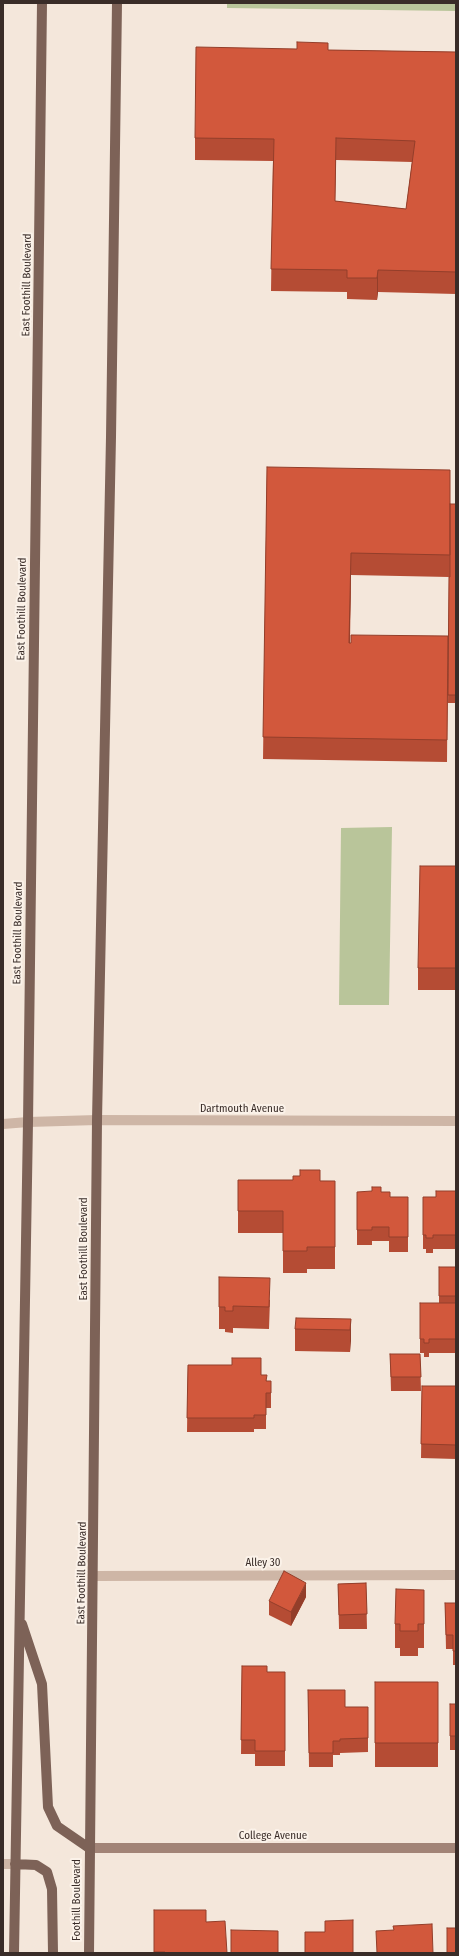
<!DOCTYPE html>
<style>
body{margin:0}
#map{position:relative;width:459px;height:1956px;overflow:hidden;background:#f4e7db;font-family:"Fira Sans Condensed",sans-serif}
canvas{display:block}
.frame{position:absolute;inset:0;border:4px solid #392c28;pointer-events:none}
</style>
<div id="map">
<canvas width="459" height="1956"></canvas>
<div class="frame"></div>
</div>
<script>
const context = document.querySelector('canvas').getContext('2d');
context.lineJoin = 'round';
function fillPath(path, color) {
  context.fillStyle = color;
  context.fill(path, 'evenodd');
}
function shape(rows) {
  const path = new Path2D();
  for (const r of rows) {
    path.moveTo(r[0], r[1]);
    for (let i = 2; i < r.length; i += 2) path.lineTo(r[i], r[i + 1]);
  }
  return path;
}
function trace(path, color, width, dash) {
  context.strokeStyle = color;
  context.lineWidth = width;
  context.lineCap = dash ? 'butt' : 'round';
  context.setLineDash(dash || []);
  context.stroke(path);
}
function label(font, color, halo, rows, align = 'center') {
  context.font = font + ' "Fira Sans Condensed",sans-serif';
  context.lineWidth = 4;
  context.setLineDash([]);
  context.textBaseline = 'middle';
  context.strokeStyle = halo;
  context.fillStyle = color;
  for (const [text, x, y, turn = 0] of rows) {
    context.save();
    context.translate(x, y);
    context.rotate((+turn || 0) * Math.PI / 180);
    context.textAlign = isNaN(turn) ? turn : align;
    if (halo) context.strokeText(text, 0, 0);
    context.fillText(text, 0, 0);
    context.restore();
  }
}
const green = shape([
 [227,3,456,3,456,11,227,8],
 [392,827,389,1005,339,1005,341,828]
]);
const lane = shape([
 [3,1124,28,1122],
 [94,1576,456,1575]
]);
const street = shape([
 [28,1122,97,1120,456,1121],
 [3,1864,15,1864]
]);
const secondary = shape([
 [89,1848,456,1848]
]);
const primary = shape([
 [22,1624,42,1684,48,1807,57,1826,89,1848],
 [15,1864,36,1865,47,1872,52,1889,53,1953],
 [14,1953,28,1122,42,3],
 [89,1953,97,1120,111,437,117,3]
]);
const wall = shape([
 [328,50,456,52,456,294,378,292,377,300,347,299,347,292,271,291,273,161,195,160,195,138],
 [336,160,412,162,406,209,335,201],
 [267,467,450,504,456,504,456,703,448,703,449,577,351,575,350,643,448,636,447,762,263,759],
 [456,866,456,990,418,990,418,968],
 [238,1180,335,1181,335,1269,307,1269,307,1273,283,1273,283,1233,238,1233],
 [456,1191,456,1249,433,1249,433,1253,426,1253,426,1249,423,1249,423,1197,436,1197],
 [357,1192,381,1192,390,1197,408,1197,408,1252,389,1252,389,1241,372,1241,372,1245,357,1245],
 [439,1267,456,1267,456,1353,429,1353,429,1357,424,1357,424,1353,420,1353,420,1303,439,1303],
 [219,1277,270,1300,269,1329,233,1328,233,1333,225,1332,225,1329,219,1329],
 [351,1319,350,1352,295,1351,295,1329],
 [390,1354,420,1354,421,1391,391,1391],
 [188,1365,261,1375,267,1381,271,1381,271,1408,266,1408,266,1429,254,1429,254,1432,187,1432],
 [422,1386,456,1386,456,1459,421,1458],
 [366,1583,367,1629,339,1629,338,1584],
 [306,1597,291,1626,269,1615,269,1601],
 [445,1603,456,1603,456,1665,453,1665,453,1649,446,1649],
 [424,1615,424,1648,418,1648,418,1656,400,1656,400,1648,395,1648,395,1624],
 [242,1666,267,1672,285,1672,285,1766,255,1766,255,1754,241,1754],
 [375,1682,438,1682,438,1767,375,1767],
 [308,1690,345,1707,368,1707,368,1752,340,1753,340,1755,333,1755,333,1767,309,1767],
 [450,1704,456,1704,456,1750,450,1750],
 [154,1910,206,1922,227,1953,154,1953]
]);
const shadedWall = shape([
 [378,270,378,292,377,300,377,278],
 [351,553,351,575,349,665,349,643],
 [351,1319,351,1341,350,1352,350,1330],
 [306,1583,306,1597,291,1626,291,1612]
]);
const building = shape([
 [297,42,328,43,328,50,456,52,456,272,378,270,377,278,347,278,347,270,271,269,274,139,195,138,196,47,297,49,297,42],
 [336,138,415,141,406,209,335,201,336,138],
 [267,467,450,470,450,555,351,553,349,643,351,643,351,635,448,636,447,740,263,737,267,467],
 [450,504,456,504,456,695,448,695,449,577,450,577,450,504],
 [420,866,456,866,456,968,418,968,420,866],
 [300,1170,320,1170,320,1181,335,1181,335,1247,307,1247,307,1251,283,1251,283,1211,238,1211,238,1180,293,1180,293,1176,300,1176,300,1170],
 [372,1187,381,1187,381,1192,390,1192,390,1197,408,1197,408,1237,389,1237,389,1227,372,1227,372,1230,357,1230,357,1192,372,1191,372,1187],
 [436,1191,456,1191,456,1235,433,1235,433,1238,426,1238,426,1235,423,1235,423,1197,436,1197,436,1191],
 [439,1267,456,1267,456,1296,439,1296,439,1267],
 [219,1277,270,1278,269,1307,233,1306,233,1311,225,1311,225,1307,219,1307,219,1277],
 [420,1303,456,1303,456,1339,429,1339,429,1343,424,1343,424,1339,420,1339,420,1303],
 [296,1318,351,1319,350,1330,295,1329,296,1318],
 [390,1354,420,1354,421,1377,391,1377,390,1354],
 [232,1358,261,1358,261,1375,267,1375,266,1381,271,1381,271,1393,266,1393,266,1415,254,1415,254,1418,187,1418,188,1365,232,1365,232,1358],
 [422,1386,456,1386,456,1445,421,1444,422,1386],
 [284,1571,306,1583,291,1612,269,1601,284,1571],
 [366,1583,367,1614,339,1615,338,1584,366,1583],
 [396,1589,424,1590,424,1624,418,1624,418,1631,400,1631,400,1624,395,1624,396,1589],
 [445,1603,456,1603,456,1651,453,1651,453,1635,446,1635,445,1603],
 [242,1666,267,1666,267,1672,285,1672,285,1751,255,1751,255,1740,241,1740,242,1666],
 [375,1682,438,1682,438,1743,375,1743,375,1682],
 [308,1690,345,1690,345,1707,368,1707,368,1738,340,1739,340,1741,333,1741,333,1753,309,1753,308,1690],
 [450,1704,456,1704,456,1736,450,1736,450,1704],
 [154,1910,206,1910,206,1922,225,1921,227,1953,165,1953,165,1952,154,1952,154,1910],
 [353,1920,353,1953,305,1953,305,1932,325,1932,325,1921,353,1920],
 [432,1924,433,1953,377,1953,376,1931,394,1930,393,1926,432,1924],
 [447,1928,456,1928,456,1953,447,1953,447,1928],
 [231,1930,278,1931,278,1953,231,1953,231,1930]
]);
const streetNames = [
 ["East Foothill Boulevard",27,285,-89],
 ["East Foothill Boulevard",22,609,-89],
 ["East Foothill Boulevard",18,933,-89],
 ["Dartmouth Avenue",242,1109],
 ["East Foothill Boulevard",84,1249,-90],
 ["Alley 30",263,1563],
 ["East Foothill Boulevard",82,1573,-89],
 ["College Avenue",273,1836],
 ["Foothill Boulevard",77,1900,-90]
];
fillPath(green, '#b9c59a');
trace(lane, '#ceb6a6', 10);
trace(street, '#ceb6a6', 10);
trace(secondary, '#a28477', 10);
trace(primary, '#7d6257', 10);
fillPath(wall, '#b54c34');
fillPath(shadedWall, '#933e2a');
fillPath(building, '#d2583c');
trace(building, '#933e2a', 1);
label('11px', '#392c28', '#fbf2e9', streetNames);
</script>
